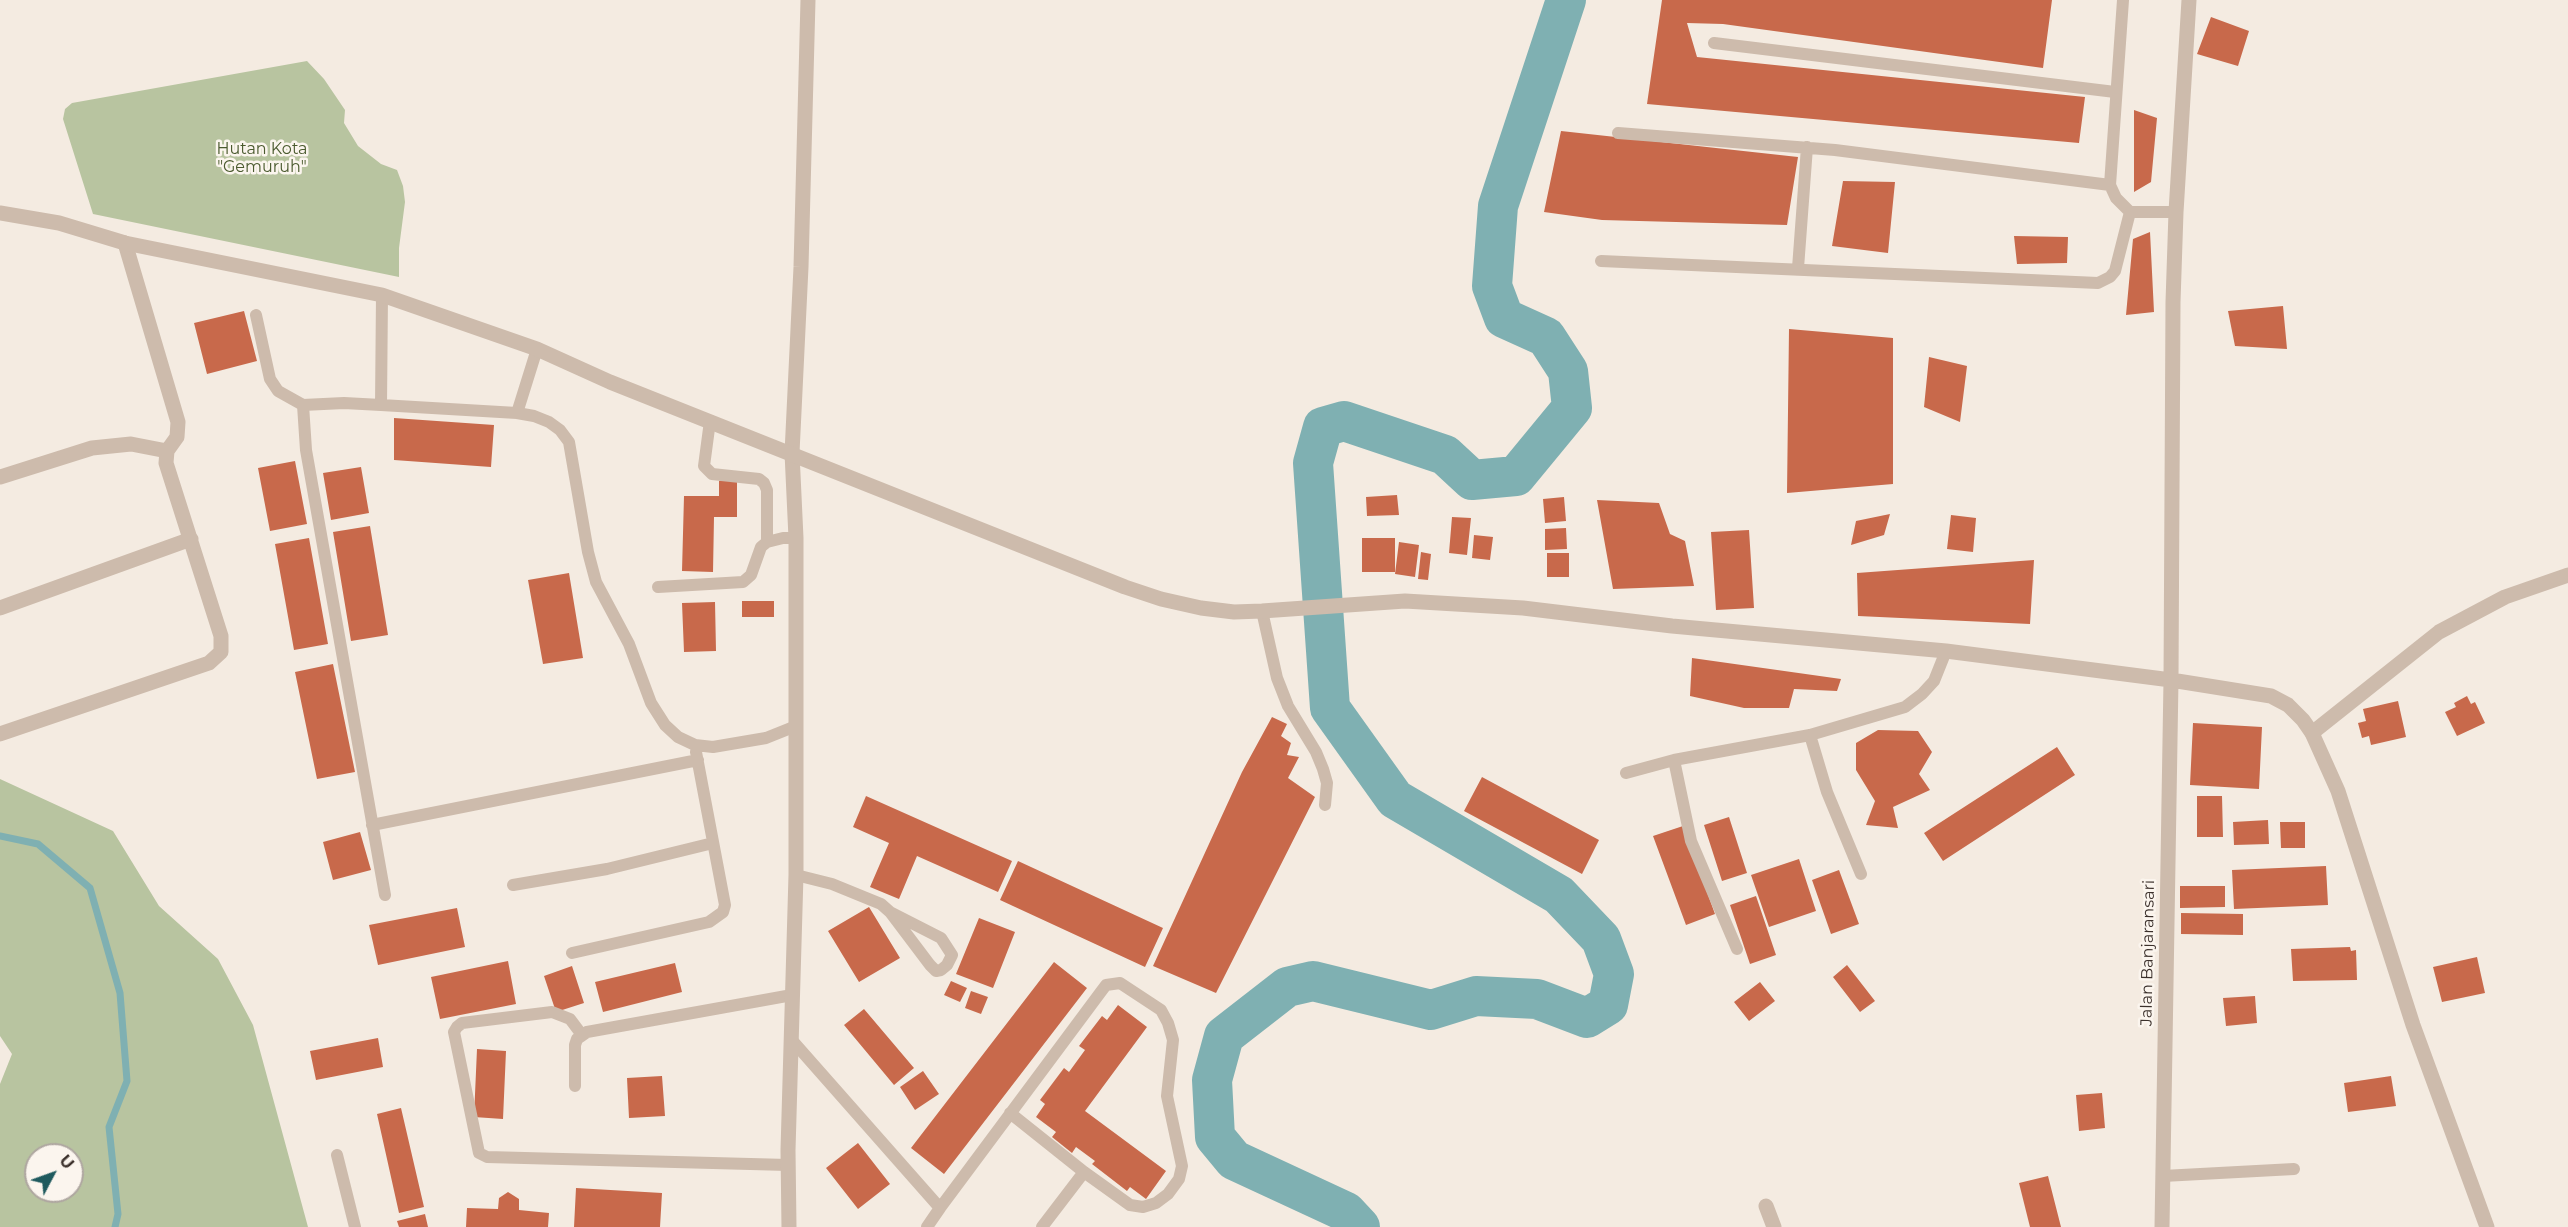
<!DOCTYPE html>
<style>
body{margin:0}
#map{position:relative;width:2568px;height:1227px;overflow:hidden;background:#f4ebe1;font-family:Montserrat,sans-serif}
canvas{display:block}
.north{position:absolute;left:24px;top:1143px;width:60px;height:60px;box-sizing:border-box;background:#fbf5ee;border:2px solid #aea6a0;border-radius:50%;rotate:49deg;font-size:16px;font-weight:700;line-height:24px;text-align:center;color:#3b302b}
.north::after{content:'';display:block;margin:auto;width:21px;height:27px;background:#1f5a5e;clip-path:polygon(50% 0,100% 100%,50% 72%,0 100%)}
</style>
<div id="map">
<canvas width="2568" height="1227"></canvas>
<div class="north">U</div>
</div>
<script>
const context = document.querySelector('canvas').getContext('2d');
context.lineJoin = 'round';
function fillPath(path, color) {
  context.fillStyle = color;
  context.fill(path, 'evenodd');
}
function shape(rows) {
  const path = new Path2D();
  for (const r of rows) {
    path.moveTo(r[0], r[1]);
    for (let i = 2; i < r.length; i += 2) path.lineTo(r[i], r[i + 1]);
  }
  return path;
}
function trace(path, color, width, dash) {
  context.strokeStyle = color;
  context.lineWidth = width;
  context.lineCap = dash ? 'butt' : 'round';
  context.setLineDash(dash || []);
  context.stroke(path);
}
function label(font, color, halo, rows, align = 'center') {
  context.font = font + ' Montserrat,sans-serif';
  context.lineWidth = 5;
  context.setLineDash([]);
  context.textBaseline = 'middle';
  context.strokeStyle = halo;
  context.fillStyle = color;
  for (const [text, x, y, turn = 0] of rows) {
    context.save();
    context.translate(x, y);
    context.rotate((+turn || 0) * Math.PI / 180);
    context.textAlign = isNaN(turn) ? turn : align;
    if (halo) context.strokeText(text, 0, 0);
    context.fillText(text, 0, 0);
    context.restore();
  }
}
const green = shape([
 [307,61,324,79,345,110,344,123,358,146,381,164,397,170,403,186,405,202,399,248,399,277,93,214,63,119,65,109,72,103],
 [0,779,113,831,159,906,218,959,253,1025,308,1227,0,1227,0,1084,12,1054,0,1036],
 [36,1155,72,1155,72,1191,36,1191]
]);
const stream = shape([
 [0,836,38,844,90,888,120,993,127,1081,109,1127,118,1214,115,1227]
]);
const river = shape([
 [1360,1227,1346,1212,1234,1160,1215,1137,1212,1080,1224,1036,1287,987,1313,981,1431,1010,1476,996,1537,999,1587,1018,1608,1005,1614,974,1601,939,1559,895,1395,799,1330,708,1313,463,1323,427,1344,421,1445,455,1472,480,1516,476,1572,408,1568,371,1546,337,1504,318,1492,286,1498,206,1566,0]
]);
const building = shape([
 [1662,0,2052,0,2043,68,1723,24,1687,23,1697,57,2085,97,2079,143,1647,104],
 [2211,17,2249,31,2238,66,2197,54],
 [2134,110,2157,118,2151,182,2134,192],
 [1561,131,1798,157,1787,225,1602,220,1544,212],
 [1843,181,1895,182,1888,253,1832,246],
 [2150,232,2154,312,2126,315,2133,239],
 [2014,236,2068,237,2067,263,2017,264],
 [2283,306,2287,349,2235,346,2228,311],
 [244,311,257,361,207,374,194,323],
 [1789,329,1893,338,1893,484,1787,493],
 [1929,357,1967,366,1960,422,1924,407],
 [394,418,494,425,491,467,394,460],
 [295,461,307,524,270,531,258,468],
 [361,467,369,513,331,520,323,473],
 [719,481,737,481,737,517,714,517,713,572,682,571,684,496,719,496],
 [1397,495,1399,515,1367,516,1366,497],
 [1564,497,1566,521,1545,523,1543,499],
 [1597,500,1659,503,1670,534,1685,541,1694,586,1613,589],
 [1890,514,1884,535,1851,545,1856,521],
 [1951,515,1976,518,1973,552,1947,549],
 [1452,517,1471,518,1467,555,1449,553],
 [370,526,388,635,351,641,333,532],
 [1566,528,1567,549,1545,550,1545,529],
 [1749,530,1754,608,1716,610,1711,532],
 [1474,535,1493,537,1490,560,1472,558],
 [309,538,328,644,294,650,275,544],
 [1362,538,1395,538,1395,572,1362,572],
 [1399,542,1419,545,1415,577,1395,574],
 [1421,552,1431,554,1428,580,1418,579],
 [1547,553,1569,553,1569,577,1547,577],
 [2034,560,2030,624,1858,616,1857,573],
 [569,573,583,658,543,664,528,580],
 [742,601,774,601,774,617,742,617],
 [715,602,716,651,684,652,682,603],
 [1692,658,1841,679,1837,691,1794,689,1789,708,1744,708,1690,696],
 [333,664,355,772,317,779,295,672],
 [2467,696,2471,704,2475,702,2485,723,2457,736,2445,712,2456,707,2454,703],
 [2398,701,2406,737,2371,745,2369,736,2362,738,2358,723,2366,721,2363,709],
 [1272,717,1287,724,1281,736,1291,743,1287,755,1299,757,1288,778,1315,797,1216,993,1153,966,1242,772],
 [2193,723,2262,727,2259,789,2190,785],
 [1878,730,1918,731,1932,752,1919,774,1930,790,1893,807,1898,828,1866,825,1875,801,1856,770,1856,743],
 [2057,747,2075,775,1943,861,1924,833],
 [1482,777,1599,840,1582,874,1464,811],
 [866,796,1012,861,998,892,917,856,899,899,870,887,889,843,853,827],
 [2197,796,2222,796,2223,837,2197,837],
 [1729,817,1747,873,1722,881,1704,825],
 [2268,820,2269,844,2234,845,2233,822],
 [2280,822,2305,822,2305,848,2281,848],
 [1683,826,1715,914,1686,925,1653,836],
 [360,832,371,870,333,880,323,842],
 [1799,859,1816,911,1769,927,1751,875],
 [1018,861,1163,928,1145,967,1000,900],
 [2326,866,2328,905,2234,909,2232,870],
 [1839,870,1859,924,1831,934,1812,880],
 [2180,886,2225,886,2225,907,2180,908],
 [1756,896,1776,955,1750,964,1730,905],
 [869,907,900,958,859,982,828,931],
 [457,908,465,947,378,965,369,925],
 [2181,913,2243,914,2243,935,2181,934],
 [979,918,1015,932,993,988,956,974],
 [2350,947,2351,951,2356,950,2357,980,2293,981,2291,949],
 [2477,957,2485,993,2442,1002,2433,967],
 [508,961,516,1004,440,1019,431,977],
 [1054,962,1087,988,944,1174,911,1148],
 [675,963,682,992,603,1012,595,982],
 [1847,965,1875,1001,1860,1012,1833,977],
 [572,966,584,1003,556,1012,544,976],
 [951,981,967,988,960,1002,944,995],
 [1760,982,1775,1001,1749,1021,1734,1002],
 [971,991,988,997,981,1014,965,1008],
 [2255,996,2257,1023,2226,1026,2223,998],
 [1118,1005,1147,1027,1085,1111,1166,1171,1146,1199,1130,1187,1127,1191,1092,1164,1095,1161,1076,1147,1072,1153,1052,1137,1056,1132,1036,1117,1045,1104,1040,1100,1064,1068,1069,1072,1085,1050,1079,1046,1102,1016,1107,1020],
 [864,1009,914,1068,894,1085,844,1025],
 [378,1038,383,1067,316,1080,310,1051],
 [477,1049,506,1051,503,1119,474,1117],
 [923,1071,939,1094,915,1110,900,1087],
 [662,1076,665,1116,629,1118,627,1078],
 [2391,1076,2396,1106,2348,1112,2344,1083],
 [2102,1093,2105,1128,2079,1131,2076,1095],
 [401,1108,424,1207,399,1213,377,1114],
 [858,1143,890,1184,858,1209,826,1168],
 [2048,1176,2061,1227,2030,1227,2019,1183],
 [576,1188,662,1193,660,1227,574,1227],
 [508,1192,519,1199,519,1210,549,1213,548,1227,466,1227,467,1208,498,1209,499,1198],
 [425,1214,428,1227,399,1227,397,1221]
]);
const service = shape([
 [2123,0,2110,185,2116,198,2130,212,2176,212],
 [1714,43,2115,92],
 [1618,133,1835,150,2110,185],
 [1601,261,2098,283,2110,277,2115,271,2130,212],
 [1798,268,1807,147],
 [382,295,381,405,517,413,537,349],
 [256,315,270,379,278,391,303,405,344,403,381,405],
 [303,405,306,450,385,895],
 [517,413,534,416,549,422,560,430,569,442,588,552,596,582,629,644,651,703,665,725,678,737,695,745,713,747,766,738,796,726],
 [710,421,704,466,712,474,759,479,764,483,767,490,767,542],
 [658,587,743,582,751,575,761,547,767,542,783,538,796,538],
 [1262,611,1277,678,1288,706,1316,752,1323,769,1327,783,1325,805],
 [1810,735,1827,792,1861,874],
 [1674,760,1691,841,1737,949],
 [1626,773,1674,760,1810,735,1905,707,1922,694,1934,681,1946,651],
 [372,825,698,760],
 [796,875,832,884,881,904,890,912,930,965,936,971,941,970,947,965,952,955,941,938,890,912],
 [513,885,607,869,713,843],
 [572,953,709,922,723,912,725,905,696,752],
 [582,1035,570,1019,552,1012,462,1023,457,1027,454,1032,479,1153,487,1157,788,1165],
 [790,1038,940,1208,927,1227],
 [575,1086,575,1045,577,1039,587,1032,792,995],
 [337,1155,355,1227],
 [2163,1176,2294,1169],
 [940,1208,1100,993,1106,985,1120,983,1161,1010,1168,1023,1173,1040,1167,1096,1182,1166,1179,1179,1168,1194,1156,1203,1143,1207,1130,1205,1084,1172,1010,1113],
 [1042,1227,1084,1172]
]);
const minor = shape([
 [0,477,92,448,131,444,167,451],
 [0,608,191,539],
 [2312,733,2439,632,2505,597,2568,575],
 [0,734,209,663,221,652,221,636,166,463,167,451,177,437,178,422,125,243],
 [1766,1206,1774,1227],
 [789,1227,788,1150,796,875,796,538,792,453,801,267,808,0]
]);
const tertiary = shape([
 [0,213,59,223,125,243,382,295,537,349,610,382,1125,587,1161,599,1201,608,1234,612,1262,611,1405,601,1523,608,1672,626,1946,651,2171,680,2271,696,2288,705,2303,720,2312,733,2338,791,2413,1025,2487,1227],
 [2162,1227,2171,680,2173,302,2176,212,2189,0]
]);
const parkNames = [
 ["Hutan Kota",262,149],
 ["\"Gemuruh\"",262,167]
];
const streetNames = [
 ["Jalan Banjaransari",2148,953,-89]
];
fillPath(green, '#b8c4a0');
trace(stream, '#7fb0b2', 7);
trace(river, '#7fb0b2', 40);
fillPath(building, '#c8694b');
trace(service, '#cdbbac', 12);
trace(minor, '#cdbbac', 15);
trace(tertiary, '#cdbbac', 15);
label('16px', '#4a5a2e', '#fbf5ee', parkNames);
label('16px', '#3b302b', '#fbf5ee', streetNames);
</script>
